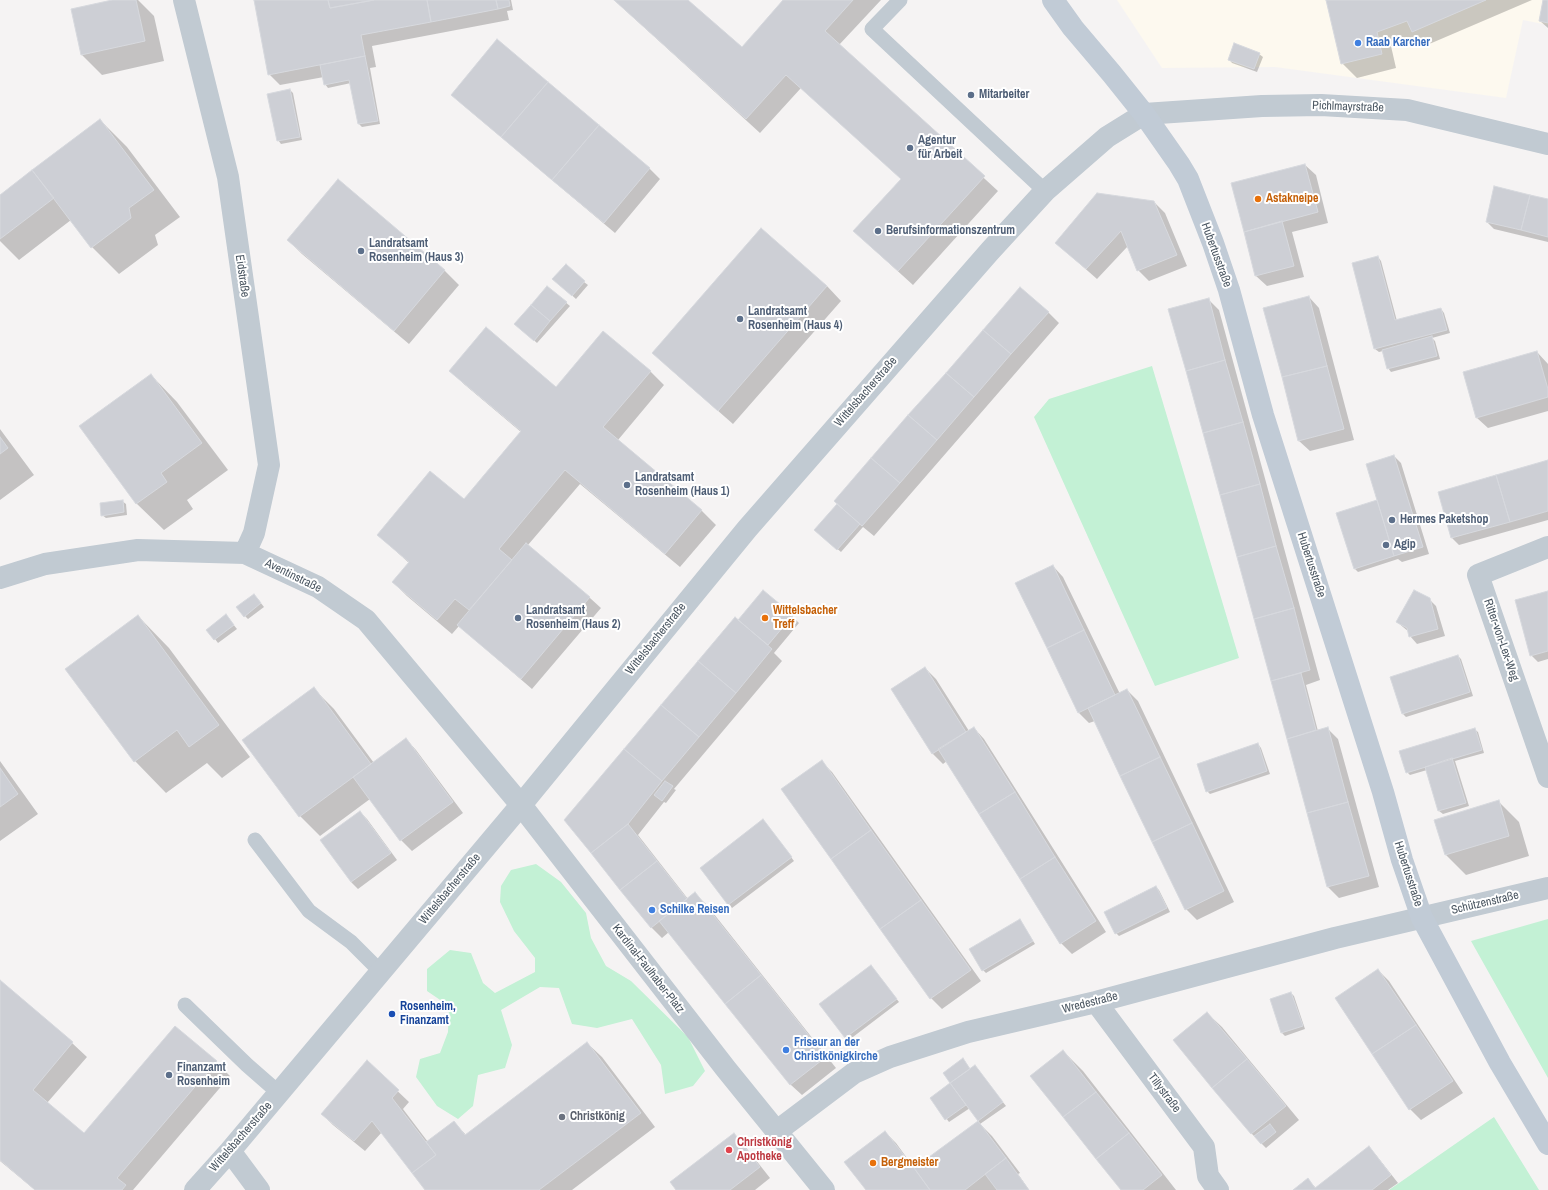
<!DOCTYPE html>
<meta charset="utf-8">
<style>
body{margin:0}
canvas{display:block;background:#f5f3f3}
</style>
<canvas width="1548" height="1190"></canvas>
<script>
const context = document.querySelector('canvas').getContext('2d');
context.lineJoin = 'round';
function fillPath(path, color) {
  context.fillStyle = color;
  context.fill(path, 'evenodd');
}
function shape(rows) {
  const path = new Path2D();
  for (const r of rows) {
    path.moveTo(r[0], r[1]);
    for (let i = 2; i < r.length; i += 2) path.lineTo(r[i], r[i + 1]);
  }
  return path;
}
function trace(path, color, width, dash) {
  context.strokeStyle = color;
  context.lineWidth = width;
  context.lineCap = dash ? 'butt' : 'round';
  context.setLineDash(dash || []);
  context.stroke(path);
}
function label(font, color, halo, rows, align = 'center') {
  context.font = font + ' "Archivo Narrow",sans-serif';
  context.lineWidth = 4;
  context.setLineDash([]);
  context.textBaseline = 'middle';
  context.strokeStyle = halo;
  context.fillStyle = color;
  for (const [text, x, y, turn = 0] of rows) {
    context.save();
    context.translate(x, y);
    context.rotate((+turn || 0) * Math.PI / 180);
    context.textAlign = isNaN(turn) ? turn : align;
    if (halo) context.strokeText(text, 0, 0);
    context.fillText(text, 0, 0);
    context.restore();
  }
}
const commercial = shape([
 [1117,0,1548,0,1548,25,1523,20,1506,98,1275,67,1162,68]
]);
const green = shape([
 [1152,366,1239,658,1155,686,1034,417,1049,399],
 [536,864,561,882,586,913,591,938,606,966,631,981,688,1037,705,1071,693,1086,665,1094,661,1065,632,1019,597,1028,572,1024,559,988,540,987,501,1010,512,1045,505,1068,478,1075,473,1106,458,1119,437,1106,416,1077,420,1059,440,1053,448,1032,449,1006,427,991,427,969,450,950,471,953,483,983,495,993,535,972,535,958,514,931,500,902,501,886,511,870],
 [1548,919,1548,1078,1471,941],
 [1494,1117,1539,1190,1389,1190]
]);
const shadow = shape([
 [116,0,138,0,154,16,164,61,102,75,82,55],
 [255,0,511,0,513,10,507,11,509,20,372,46,376,67,370,68,380,124,362,127,359,124,351,83,328,88,325,84,324,77,280,85,269,74],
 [614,0,686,0,742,49,785,0,881,0,839,45,998,191,913,285,869,245,902,179,801,88,760,133],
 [1327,0,1532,0,1427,45,1418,37,1391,46,1396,68,1357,78,1342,63],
 [1544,0,1548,0,1548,28,1540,21],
 [1259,54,1263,57,1257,72,1232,63,1229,59],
 [290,90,293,93,302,140,281,144,278,140],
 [452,94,649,168,660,179,615,233,463,105],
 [100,120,127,147,180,217,155,235,158,245,119,274,92,247,71,220,19,260,0,241,0,196],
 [1305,165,1316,175,1328,223,1292,232,1304,277,1267,286,1256,276],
 [338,181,445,271,459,285,409,344,302,254,288,240],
 [1548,200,1548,242,1494,229,1487,222],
 [1154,202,1165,213,1187,266,1149,281,1138,270,1128,246,1097,279,1056,243],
 [1378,257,1381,261,1397,321,1441,309,1444,313,1450,333,1432,338,1435,341,1440,359,1391,372,1388,368,1383,351,1379,352,1375,349],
 [557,282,584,282,588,285,576,299],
 [827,286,841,301,733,424,668,367,654,353],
 [547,287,570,306,537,343,519,327],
 [1309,297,1319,308,1354,440,1310,451,1299,441],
 [1208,299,1219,310,1320,680,1306,685,1318,731,1327,728,1338,739,1379,887,1339,898,1328,887,1272,680],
 [1048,312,1059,323,874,536,863,527,841,552,815,530,838,504],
 [1537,352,1548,364,1548,411,1488,428,1477,418],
 [450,371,556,388,650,371,664,385,618,440,702,511,716,525,680,567,580,484,528,545,590,598,601,608,532,689,459,626,452,634,407,596,393,582,409,563,378,535,464,501,521,432,465,385],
 [151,375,177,402,228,470,187,500,193,509,164,530,137,504,81,426],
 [0,429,34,475,0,500],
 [1394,456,1401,463,1429,554,1402,562,1398,559,1358,572,1354,568,1379,504],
 [1548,461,1548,520,1459,545,1452,538,1439,492],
 [122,501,126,504,127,515,106,518,102,515],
 [1053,566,1063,577,1120,694,1127,690,1138,701,1234,902,1197,920,1186,909,1095,721,1089,723,1079,713],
 [1548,592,1548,659,1538,662,1531,655],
 [257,598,264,607,248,619,245,616],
 [1429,599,1436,606,1445,636,1417,644,1410,636,1409,632,1397,622],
 [138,616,169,648,250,757,222,778,207,763,166,793,135,761],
 [792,616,799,623,774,653,782,661,674,789,676,790,666,803,664,802,638,835,688,899,695,894,706,904,836,1068,802,1095,791,1085,669,932,662,938,651,927,565,820,738,621],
 [229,619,237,629,218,643,208,630],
 [1458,656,1461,659,1473,696,1406,717,1403,714,1392,677],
 [925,668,936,679,969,731,974,728,984,739,1106,932,1072,954,1061,943,947,761,943,764,932,753],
 [314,689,334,709,374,763,406,739,416,750,463,813,412,851,401,840,370,799,320,836,300,816,244,741],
 [1474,729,1478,732,1484,753,1455,761,1469,806,1443,814,1439,811,1427,770,1410,775,1407,772],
 [1258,744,1261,748,1270,774,1210,794,1207,791],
 [0,761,38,814,0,841],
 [821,761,832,772,981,981,942,1009,931,998],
 [1499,802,1519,822,1529,856,1466,875,1446,855],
 [360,812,367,819,397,860,358,889,351,882],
 [766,824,794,861,732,908,729,904],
 [1156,887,1159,890,1170,912,1119,936,1116,933],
 [1020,920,1035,944,986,973,983,970],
 [874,970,899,1002,849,1040,846,1037],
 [1378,970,1389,981,1463,1093,1421,1120,1410,1109,1336,998],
 [0,981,72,1043,87,1057,47,1103,84,1134,216,1062,230,1076,133,1190,35,1190,0,1161],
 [1291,993,1294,996,1305,1029,1285,1036,1282,1033,1271,999],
 [1207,1013,1222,1027,1299,1120,1266,1148,1252,1134,1175,1040],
 [587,1043,602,1057,655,1127,572,1190,426,1190,382,1132,365,1151,333,1125,322,1114,367,1062,409,1102,403,1109,428,1142,454,1122,466,1135],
 [1063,1051,1083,1071,1176,1190,1122,1190],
 [966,1063,971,1070,975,1066,978,1070,1006,1106,980,1124,992,1136,1020,1173,1018,1174,1029,1190,867,1190,885,1132,896,1143,915,1169,979,1121,970,1108,949,1122,931,1098,952,1083],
 [733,1134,744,1145,770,1178,755,1190,678,1190],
 [1369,1148,1376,1155,1398,1183,1388,1190,1295,1190,1308,1180,1316,1188]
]);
const building = shape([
 [112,0,136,0,145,41,81,55,71,9,112,0],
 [254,0,328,0,330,8,374,0,427,0,431,22,361,35,365,56,268,75,254,0],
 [328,0,374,0,330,8,328,0],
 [427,0,496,0,498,9,431,22,427,0],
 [496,0,509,0,510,6,498,9,496,0],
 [614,0,688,0,742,47,783,0,853,0,825,31,985,176,898,271,853,231,901,179,786,75,746,119,614,0],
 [1326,0,1486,0,1412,32,1407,21,1377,32,1382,54,1341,64,1326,0],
 [1543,0,1548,0,1548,23,1539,21,1543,0],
 [497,39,548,82,501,137,451,95,497,39],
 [1234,43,1260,53,1254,69,1228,60,1234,43],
 [365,56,378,121,358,124,349,80,324,85,320,65,365,56],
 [548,82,599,125,552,180,501,137,548,82],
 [290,89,300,137,277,141,267,94,290,89],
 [100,119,154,190,129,208,131,218,91,248,32,170,100,119],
 [599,125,650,168,604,223,552,180,599,125],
 [1305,164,1318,212,1244,232,1231,183,1305,164],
 [32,170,54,198,0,239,0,195,32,170],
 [338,179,445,270,394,331,287,240,338,179],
 [1494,186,1530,195,1521,230,1486,222,1494,186],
 [1097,193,1154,201,1177,255,1137,271,1121,231,1086,269,1055,243,1097,193],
 [1530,195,1548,199,1548,237,1521,230,1530,195],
 [1282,221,1294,266,1255,276,1244,232,1282,221],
 [761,228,827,286,718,411,652,353,761,228],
 [1378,256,1395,320,1441,308,1447,330,1374,349,1352,263,1378,256],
 [566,264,585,281,572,296,552,279,566,264],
 [547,286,567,302,550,321,531,305,547,286],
 [1020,287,1049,312,1011,354,983,330,1020,287],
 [1309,296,1327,366,1282,377,1263,308,1309,296],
 [1209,298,1225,360,1186,371,1168,309,1209,298],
 [531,305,550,321,534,341,514,324,531,305],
 [486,327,556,387,603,331,651,371,603,427,702,510,665,554,565,470,499,549,512,560,469,610,455,599,437,620,392,582,409,562,377,535,430,471,464,499,521,431,449,371,486,327],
 [983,330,1011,354,974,397,946,373,983,330],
 [1432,336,1437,356,1387,369,1382,350,1432,336],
 [1537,351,1548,389,1548,397,1476,418,1463,372,1537,351],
 [1225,360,1243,422,1203,433,1186,371,1225,360],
 [1327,366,1344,429,1298,441,1282,377,1327,366],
 [946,373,974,397,937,440,908,415,946,373],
 [151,374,202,443,161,473,167,482,136,504,79,426,151,374],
 [908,415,937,440,900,483,871,458,908,415],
 [1243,422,1260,484,1220,495,1203,433,1243,422],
 [0,437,8,448,0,454,0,437],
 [1394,455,1423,547,1394,556,1366,464,1394,455],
 [871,458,900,483,862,526,834,501,871,458],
 [1548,460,1548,511,1510,522,1496,475,1548,460],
 [1496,475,1510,522,1451,538,1438,492,1496,475],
 [1260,484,1276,546,1237,557,1220,495,1260,484],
 [123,500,124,512,101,516,100,503,123,500],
 [1377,500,1394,556,1354,569,1336,513,1377,500],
 [837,504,860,524,837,550,814,530,837,504],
 [526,543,590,597,521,679,457,625,526,543],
 [1276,546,1294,608,1254,619,1237,557,1276,546],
 [1053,565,1084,630,1047,648,1015,583,1053,565],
 [763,590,793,615,768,645,738,620,763,590],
 [1414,590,1430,598,1438,629,1409,637,1407,628,1396,622,1414,590],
 [1548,591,1548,651,1530,656,1515,600,1548,591],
 [254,594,261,603,244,617,236,607,254,594],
 [1294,608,1310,670,1271,681,1254,619,1294,608],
 [226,614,234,625,214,640,206,630,226,614],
 [138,615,219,725,189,747,177,730,134,762,65,669,138,615],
 [735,617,772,649,736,693,698,661,735,617],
 [1084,630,1115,695,1078,713,1047,648,1084,630],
 [1458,655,1470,692,1402,714,1390,677,1458,655],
 [698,661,736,693,699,737,661,705,698,661],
 [925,667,966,732,932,754,891,689,925,667],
 [1301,673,1316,730,1287,739,1271,681,1301,673],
 [314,687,371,764,299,817,242,740,314,687],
 [1127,689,1160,757,1120,776,1088,708,1127,689],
 [661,705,699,737,662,781,624,749,661,705],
 [974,727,1015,792,979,814,938,749,974,727],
 [1328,727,1348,802,1307,813,1287,739,1328,727],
 [1475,728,1482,750,1406,773,1399,751,1475,728],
 [406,738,453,802,400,841,353,777,406,738],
 [1258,743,1267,771,1206,792,1197,764,1258,743],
 [624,749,662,781,628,824,591,853,564,820,624,749],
 [1160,757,1192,823,1152,842,1120,776,1160,757],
 [1452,758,1466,803,1438,811,1425,767,1452,758],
 [822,760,871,830,831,859,781,789,822,760],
 [0,768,18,794,0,807,0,768],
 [665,781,673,786,662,801,654,795,665,781],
 [1015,792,1055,857,1020,879,979,814,1015,792],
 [1499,800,1509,836,1445,855,1434,820,1499,800],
 [1348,802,1369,876,1327,887,1307,813,1348,802],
 [360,811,391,853,351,882,320,840,360,811],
 [763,819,792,857,728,905,700,868,763,819],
 [1192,823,1224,891,1185,910,1152,842,1192,823],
 [628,824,657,861,620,890,591,853,628,824],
 [871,830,921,900,880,929,831,859,871,830],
 [1055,857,1096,921,1060,944,1020,879,1055,857],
 [657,861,687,899,651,928,620,890,657,861],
 [1156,886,1167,908,1115,934,1104,912,1156,886],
 [695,892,761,975,725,1004,659,921,695,892],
 [921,900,971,970,930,999,880,929,921,900],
 [1020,919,1033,941,982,971,969,949,1020,919],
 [871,965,897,999,845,1038,819,1004,871,965],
 [1378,969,1416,1025,1372,1054,1335,998,1378,969],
 [761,975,826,1057,790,1085,725,1004,761,975],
 [0,980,73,1042,33,1090,84,1133,175,1026,217,1061,117,1178,126,1185,122,1190,35,1190,0,1160,0,980],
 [1291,992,1303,1026,1281,1033,1270,999,1291,992],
 [1207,1012,1247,1059,1212,1088,1173,1040,1207,1012],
 [1416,1025,1453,1081,1409,1110,1372,1054,1416,1025],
 [587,1042,641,1113,539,1190,425,1190,412,1173,436,1155,426,1142,454,1121,465,1135,587,1042],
 [1063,1050,1096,1092,1063,1117,1030,1076,1063,1050],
 [963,1058,970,1069,950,1083,943,1073,963,1058],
 [1247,1059,1286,1106,1251,1134,1212,1088,1247,1059],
 [367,1060,399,1090,392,1098,436,1155,412,1173,372,1121,354,1141,321,1114,367,1060],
 [975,1065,1003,1102,978,1121,950,1083,975,1065],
 [950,1083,966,1105,945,1120,930,1098,950,1083],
 [1096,1092,1129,1133,1096,1159,1063,1117,1096,1092],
 [978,1121,1006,1158,965,1190,930,1190,914,1168,978,1121],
 [1270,1124,1276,1132,1261,1144,1254,1136,1270,1124],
 [885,1131,914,1168,930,1190,866,1190,844,1162,885,1131],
 [734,1133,760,1167,730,1190,676,1190,670,1182,734,1133],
 [1129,1133,1162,1175,1143,1190,1121,1190,1096,1159,1129,1133],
 [1369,1146,1391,1175,1372,1190,1293,1190,1308,1178,1315,1188,1369,1146],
 [1006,1158,1029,1190,997,1190,985,1174,1006,1158]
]);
const service = shape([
 [900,0,872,29,1045,191],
 [255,840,309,911,351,942,380,971],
 [185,1005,247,1065,279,1093]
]);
const minor = shape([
 [184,0,228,177,269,465,254,533,245,553],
 [1548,547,1478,575,1548,777],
 [0,578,45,564,138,550,245,553,318,587,366,620,521,805,726,1069,824,1190],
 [1096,1002,1204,1147,1208,1176,1218,1190],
 [777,1131,854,1073,890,1057,968,1032,1096,1002,1335,938,1548,888],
 [230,1151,259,1190],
 [195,1190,230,1151,521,805,747,529,990,251,1045,191,1107,137,1144,114,1262,106,1321,105,1407,110,1548,144]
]);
const secondary = shape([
 [1053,0,1073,28,1112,74,1144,114,1179,164,1188,179,1213,243,1229,290,1263,415,1383,792,1402,860,1422,918,1500,1063,1548,1144]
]);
const markers = [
 [1358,43,4,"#3f7fe0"],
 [971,95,4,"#5c6f8a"],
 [910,148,4,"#5c6f8a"],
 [1258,199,4,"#e8710a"],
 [878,231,4,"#5c6f8a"],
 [361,251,4,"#5c6f8a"],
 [740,319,4,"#5c6f8a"],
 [627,485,4,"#5c6f8a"],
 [1392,520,4,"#5c6f8a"],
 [1386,545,4,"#5c6f8a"],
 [518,618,4,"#5c6f8a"],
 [765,618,4,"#e8710a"],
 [652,910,4,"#3f7fe0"],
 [392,1014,4,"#1a4fb4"],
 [786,1050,4,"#3f7fe0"],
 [169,1075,4,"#5c6f8a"],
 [562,1117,4,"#6b7280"],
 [729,1150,4,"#e0444e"],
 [873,1163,4,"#e8710a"]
];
const shopNames = [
 ["Raab Karcher",1366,43],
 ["Schilke Reisen",660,910],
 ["Friseur an der",794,1043],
 ["Christkönigkirche",794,1057]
];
const serviceNames = [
 ["Mitarbeiter",979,95],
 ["Agentur",918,141],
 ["für Arbeit",918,155],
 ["Berufsinformationszentrum",886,231],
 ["Landratsamt",369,244],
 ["Rosenheim (Haus 3)",369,258],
 ["Landratsamt",748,312],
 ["Rosenheim (Haus 4)",748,326],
 ["Landratsamt",635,478],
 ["Rosenheim (Haus 1)",635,492],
 ["Hermes Paketshop",1400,520],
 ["Agip",1394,545],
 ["Landratsamt",526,611],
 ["Rosenheim (Haus 2)",526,625],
 ["Finanzamt",177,1068],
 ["Rosenheim",177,1082]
];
const streetNames = [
 ["Pichlmayrstraße",1348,107,2],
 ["Hubertusstraße",1216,255,70],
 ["Eidstraße",242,276,82],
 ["Wittelsbacherstraße",866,392,-49],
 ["Hubertusstraße",1311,565,72],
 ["Aventinstraße",293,576,26],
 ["Wittelsbacherstraße",656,639,-51],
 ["Ritter-von-Lex-Weg",1501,640,71],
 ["Hubertusstraße",1408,874,72],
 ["Wittelsbacherstraße",450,889,-50],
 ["Schützenstraße",1485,903,-13],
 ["Kardinal-Faulhaber-Platz",648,969,52],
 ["Wredestraße",1090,1003,-14],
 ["Tillystraße",1164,1093,53],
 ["Wittelsbacherstraße",241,1137,-49]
];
const foodNames = [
 ["Astakneipe",1266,199],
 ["Wittelsbacher",773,611],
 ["Treff",773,625],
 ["Bergmeister",881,1163]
];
const transitNames = [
 ["Rosenheim,",400,1007],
 ["Finanzamt",400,1021]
];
const worshipNames = [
 ["Christkönig",570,1117]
];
const healthNames = [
 ["Christkönig",737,1143],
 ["Apotheke",737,1157]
];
fillPath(commercial, '#fdf9ef');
fillPath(green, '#c3f1d5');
fillPath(shadow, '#0003');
fillPath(building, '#cdcfd5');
trace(building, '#d7d9de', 1);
trace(service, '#c1cad2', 15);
trace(minor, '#c1cad2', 22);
trace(secondary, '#c1cbd6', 22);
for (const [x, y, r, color] of markers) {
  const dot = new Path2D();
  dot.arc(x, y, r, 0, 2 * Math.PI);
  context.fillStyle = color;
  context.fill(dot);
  trace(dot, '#fff', 1.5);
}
label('bold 12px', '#366cbe', '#fff', shopNames, 'left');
label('bold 12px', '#4e5e75', '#fff', serviceNames, 'left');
label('12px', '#4a5661', '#fff', streetNames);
label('bold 12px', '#c56008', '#fff', foodNames, 'left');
label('bold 12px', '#164399', '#fff', transitNames, 'left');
label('bold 12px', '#5b616d', '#fff', worshipNames, 'left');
label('bold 12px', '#be3a42', '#fff', healthNames, 'left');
</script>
